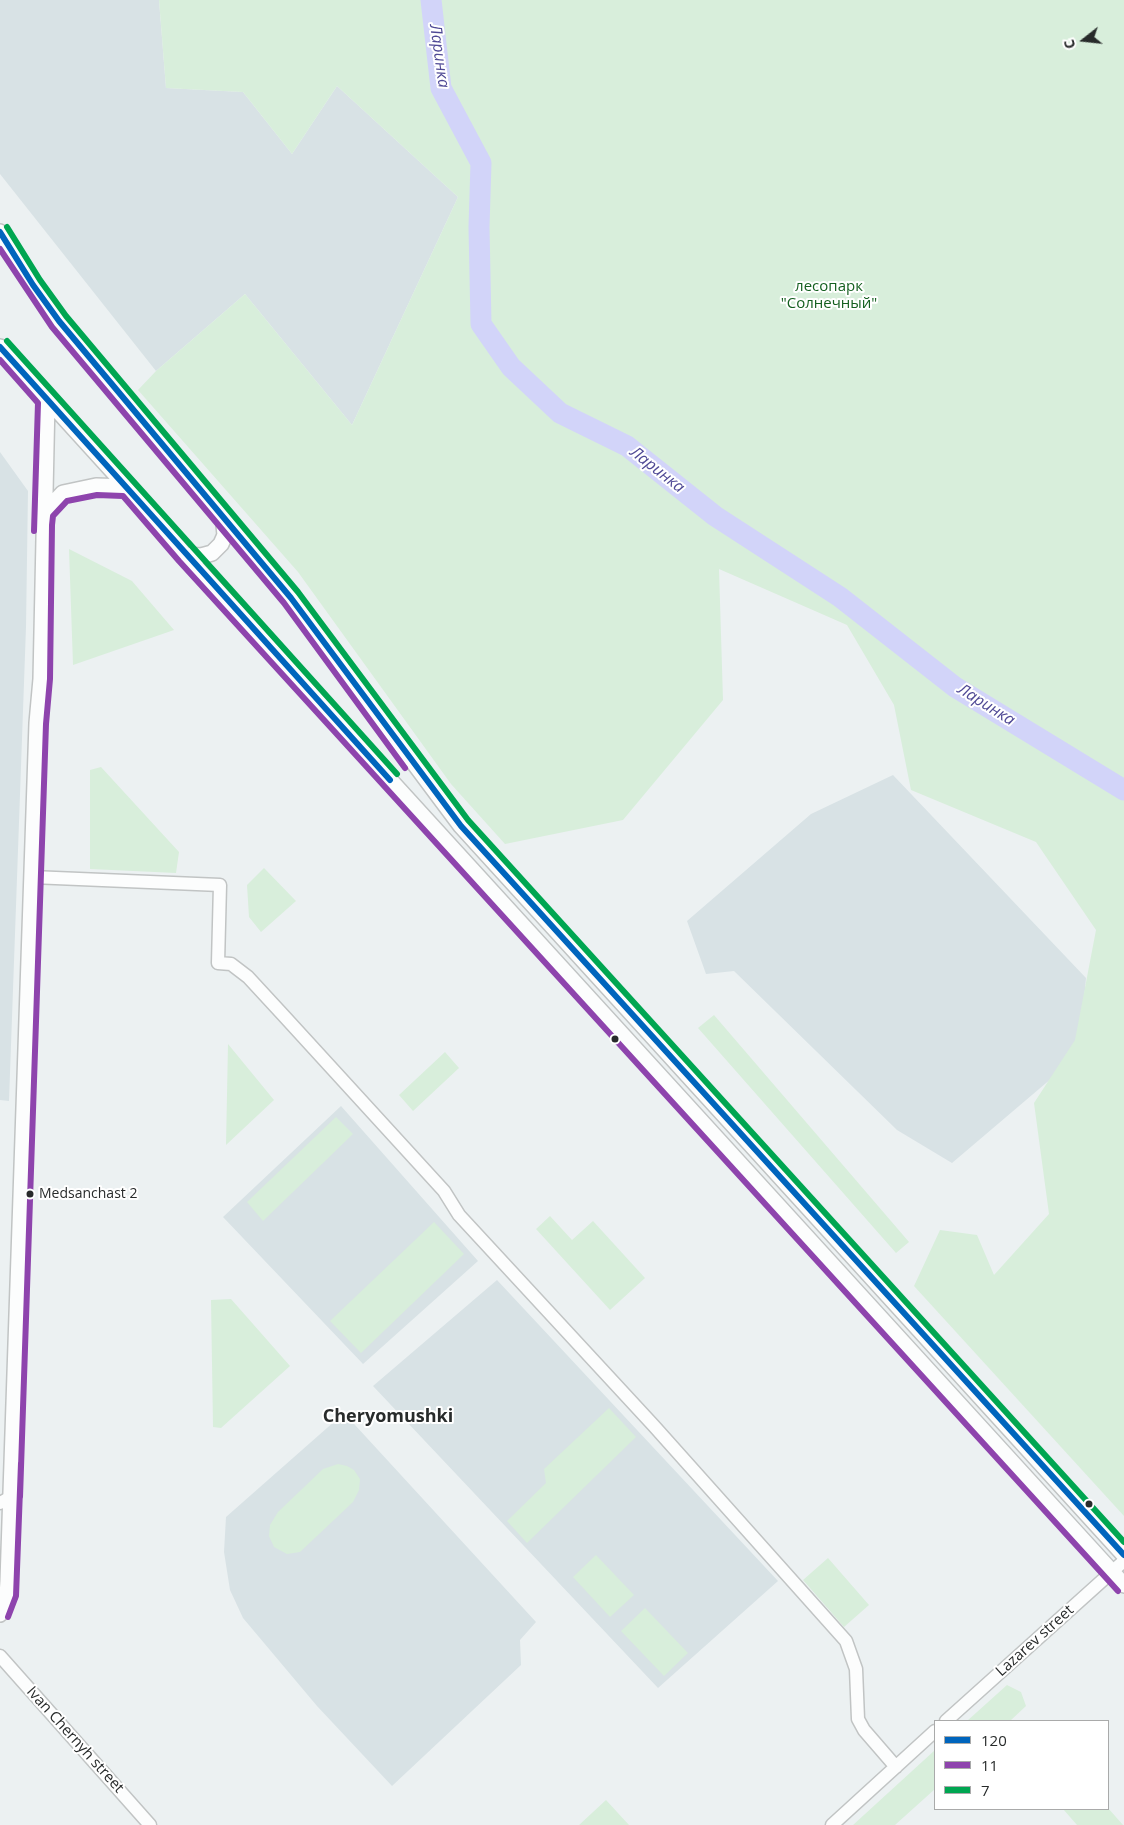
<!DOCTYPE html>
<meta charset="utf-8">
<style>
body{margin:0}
#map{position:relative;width:1124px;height:1825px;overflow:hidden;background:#ecf1f2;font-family:"Open Sans",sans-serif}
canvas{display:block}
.legend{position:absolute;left:934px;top:1720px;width:175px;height:90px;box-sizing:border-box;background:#fff;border:1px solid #a9aaaa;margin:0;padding:6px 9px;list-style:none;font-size:15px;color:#282b2b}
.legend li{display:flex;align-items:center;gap:10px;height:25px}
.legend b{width:25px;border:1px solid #a9aaaa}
.north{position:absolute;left:1059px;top:15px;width:50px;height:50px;-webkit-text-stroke:4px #fff;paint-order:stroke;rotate:254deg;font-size:14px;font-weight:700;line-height:20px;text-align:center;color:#282b2b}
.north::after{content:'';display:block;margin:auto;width:18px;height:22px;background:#282b2b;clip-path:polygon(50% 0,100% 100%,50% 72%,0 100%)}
</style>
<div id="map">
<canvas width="1124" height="1825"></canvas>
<ul class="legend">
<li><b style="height:6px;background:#0065bd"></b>120</li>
<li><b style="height:6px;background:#8e44ad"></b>11</li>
<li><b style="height:6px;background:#00a651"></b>7</li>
</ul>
<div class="north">С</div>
</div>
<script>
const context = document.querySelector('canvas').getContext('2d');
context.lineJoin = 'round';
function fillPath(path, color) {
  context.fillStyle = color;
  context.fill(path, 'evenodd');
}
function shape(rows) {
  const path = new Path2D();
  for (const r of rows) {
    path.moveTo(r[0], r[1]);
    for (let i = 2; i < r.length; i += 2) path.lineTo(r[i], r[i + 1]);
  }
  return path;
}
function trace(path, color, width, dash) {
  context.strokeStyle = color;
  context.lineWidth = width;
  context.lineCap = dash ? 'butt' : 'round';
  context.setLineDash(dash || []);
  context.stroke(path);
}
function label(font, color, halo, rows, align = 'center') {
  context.font = font + ' "Open Sans",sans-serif';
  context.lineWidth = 4;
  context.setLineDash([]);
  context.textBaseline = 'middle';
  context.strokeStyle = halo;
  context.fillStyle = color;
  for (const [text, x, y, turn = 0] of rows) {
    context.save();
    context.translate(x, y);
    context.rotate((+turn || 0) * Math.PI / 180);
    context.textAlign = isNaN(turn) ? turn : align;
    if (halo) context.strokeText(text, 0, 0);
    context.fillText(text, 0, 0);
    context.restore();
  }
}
const built = shape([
 [0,0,159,0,166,88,243,92,292,154,337,86,458,197,352,425,245,294,156,371,0,174],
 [0,452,28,491,26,627,9,1101,0,1100],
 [893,775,1086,978,1079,1055,952,1163,897,1130,734,971,706,974,687,921,811,814],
 [341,1106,478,1261,363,1364,223,1217],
 [497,1280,778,1581,658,1688,373,1386],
 [344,1413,536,1622,520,1640,521,1665,392,1786,317,1706,243,1618,230,1590,224,1552,226,1517]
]);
const green = shape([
 [159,0,1124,0,1124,1516,914,1286,940,1230,977,1235,994,1275,1049,1214,1034,1103,1075,1040,1096,930,1036,842,911,790,894,705,847,625,719,569,723,700,623,820,505,844,451,784,298,572,138,390,156,371,245,294,352,425,458,197,337,86,292,154,243,92,166,88],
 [69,549,132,581,174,630,73,665],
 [101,767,179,852,176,873,90,869,90,770],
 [264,868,296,901,261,932,249,917,247,885],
 [714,1015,909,1242,896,1253,698,1028],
 [228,1044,274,1100,226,1145],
 [445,1052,459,1068,413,1111,399,1095],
 [336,1117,353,1134,263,1221,247,1202],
 [550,1216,572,1240,593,1221,645,1278,610,1310,536,1229],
 [434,1222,464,1254,361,1353,330,1321],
 [231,1299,290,1366,221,1428,213,1427,211,1300],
 [609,1408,636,1437,527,1543,507,1521,546,1483,544,1469],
 [338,1464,347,1466,354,1470,360,1479,359,1490,353,1502,300,1552,287,1554,274,1547,269,1536,270,1525,278,1512,323,1469],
 [596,1555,634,1595,610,1617,573,1577],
 [828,1558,869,1605,844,1627,803,1580],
 [645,1608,688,1653,664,1676,621,1631],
 [1007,1685,1021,1692,1026,1706,1010,1721,967,1721],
 [935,1750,935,1789,895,1825,853,1825],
 [606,1800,629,1825,579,1825],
 [1108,1808,1123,1825,1077,1825,1063,1809]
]);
const river = shape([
 [431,0,441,88,481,163,479,227,481,324,511,367,560,413,627,446,715,516,840,597,955,687,1124,790]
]);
const minor = shape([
 [32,877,220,885,218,963,231,964,248,977,284,1016,444,1191,459,1215,654,1426,846,1641,856,1669,858,1719,864,1730,896,1767],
 [0,1503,11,1497],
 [0,1656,150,1825],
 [946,1721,1124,1561],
 [832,1825,935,1731]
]);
const major = shape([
 [0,232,33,285,59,321,119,395,223,515,291,598,461,826,1124,1555],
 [0,347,127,487,185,555,1124,1585],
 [45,512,63,493,96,486,127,487],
 [185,555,201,556,212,553,221,544,225,535,223,515],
 [0,1614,7,1595,8,1581,37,723,41,679,47,400]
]);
const bus1 = shape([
 [0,232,33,285,59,321,291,598,461,826,1124,1555],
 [0,347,390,780]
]);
const bus2 = shape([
 [0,249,52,327,284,603,405,768],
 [0,360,38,403,34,531],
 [20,1497,46,724,50,679,52,525,53,516,67,501,97,495,123,496,179,561,1118,1591],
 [8,1617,16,1596,21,1463]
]);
const bus3 = shape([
 [7,227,40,280,66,316,298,592,468,820,1124,1542],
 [7,341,397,774]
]);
const markers = [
 [615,1039,4.5,"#282b2b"],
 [30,1194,4.5,"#282b2b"],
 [1089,1504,4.5,"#282b2b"]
];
const busNames = [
 ["Medsanchast 2",39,1194]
];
const parkNames = [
 ["лесопарк",829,287],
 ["\"Солнечный\"",829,304]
];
const streetNames = [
 ["Lazarev street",1035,1641,-42],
 ["Ivan Chernyh street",75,1740,48]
];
const waterNames = [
 ["Ларинка",439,56,82],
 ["Ларинка",657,470,38],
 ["Ларинка",986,705,32]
];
const quarterNames = [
 ["Cheryomushki",388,1417]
];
fillPath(built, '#d8e2e5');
fillPath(green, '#d8eedb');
trace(river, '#d2d4f9', 21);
trace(minor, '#c1c4c4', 15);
trace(major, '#c1c4c4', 18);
trace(minor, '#fcfdfd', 12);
trace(major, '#fcfdfd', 15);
trace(bus1, '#0065bd', 6);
trace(bus2, '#8e44ad', 6);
trace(bus3, '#00a651', 6);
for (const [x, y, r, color] of markers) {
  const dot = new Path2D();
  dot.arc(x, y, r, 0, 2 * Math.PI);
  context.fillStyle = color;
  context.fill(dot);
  trace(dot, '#fff', 2);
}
label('14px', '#282b2b', '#fff', busNames, 'left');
label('15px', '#145f1f', '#fff', parkNames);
label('15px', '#282b2b', '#fff', streetNames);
label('italic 16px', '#4f4995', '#fff', waterNames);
label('bold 18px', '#282b2b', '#fff', quarterNames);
</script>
